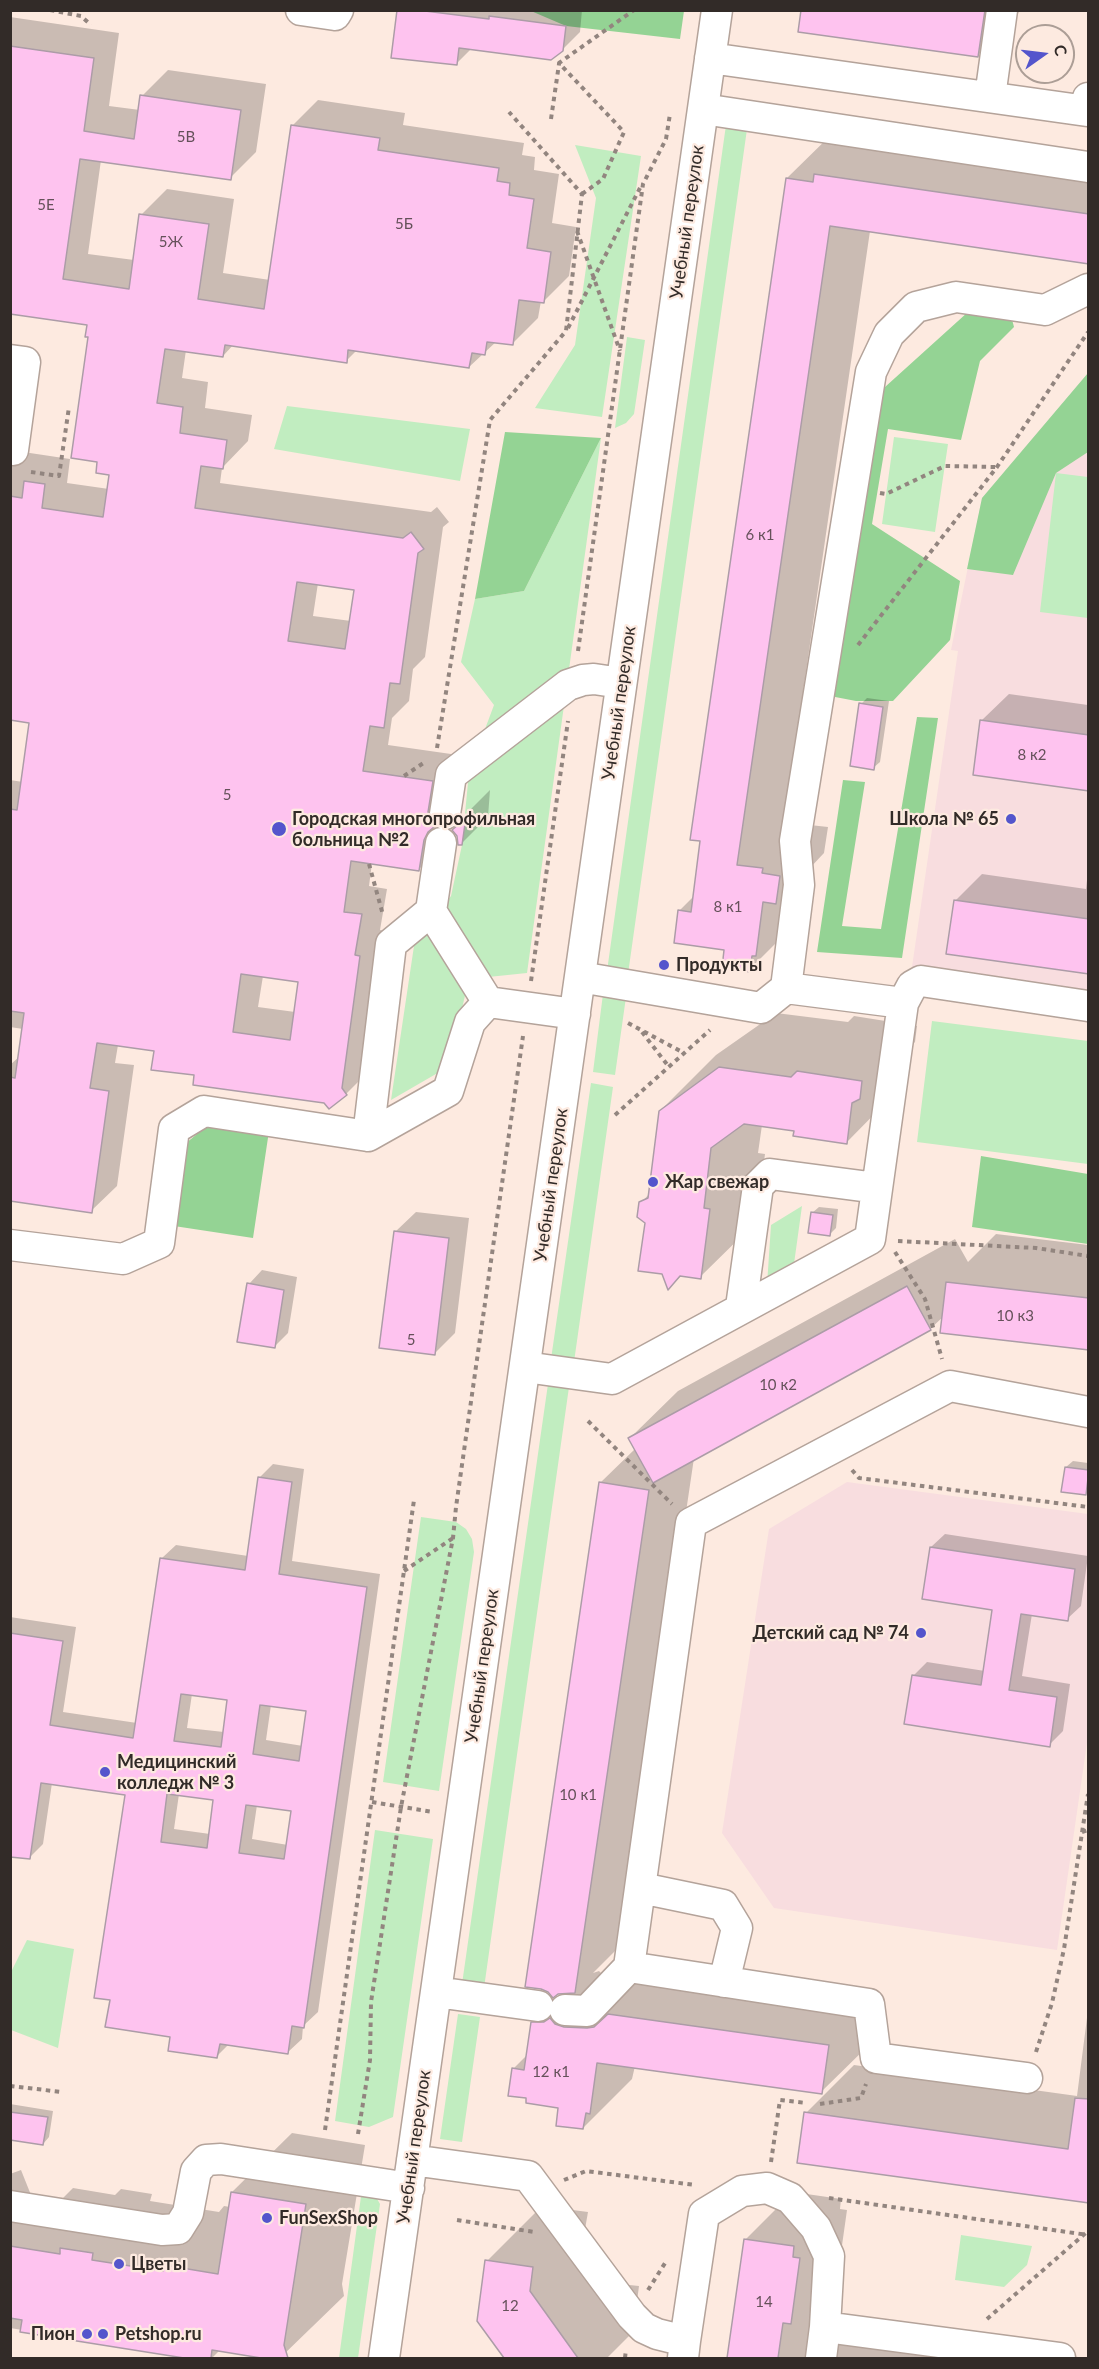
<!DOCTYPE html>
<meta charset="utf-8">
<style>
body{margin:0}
#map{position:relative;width:1099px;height:2369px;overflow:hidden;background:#fdeae0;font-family:Lato,sans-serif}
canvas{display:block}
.frame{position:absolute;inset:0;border:12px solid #322b28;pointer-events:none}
.north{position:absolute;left:1015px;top:24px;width:60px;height:60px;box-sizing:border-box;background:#fdeae0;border:2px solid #ac9e96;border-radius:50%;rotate:76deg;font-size:16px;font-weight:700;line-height:24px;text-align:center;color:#322b28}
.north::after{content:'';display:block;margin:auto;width:21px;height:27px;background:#5455cc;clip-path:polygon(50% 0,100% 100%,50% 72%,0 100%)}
</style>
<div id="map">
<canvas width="1099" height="2369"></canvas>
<div class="frame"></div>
<div class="north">С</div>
</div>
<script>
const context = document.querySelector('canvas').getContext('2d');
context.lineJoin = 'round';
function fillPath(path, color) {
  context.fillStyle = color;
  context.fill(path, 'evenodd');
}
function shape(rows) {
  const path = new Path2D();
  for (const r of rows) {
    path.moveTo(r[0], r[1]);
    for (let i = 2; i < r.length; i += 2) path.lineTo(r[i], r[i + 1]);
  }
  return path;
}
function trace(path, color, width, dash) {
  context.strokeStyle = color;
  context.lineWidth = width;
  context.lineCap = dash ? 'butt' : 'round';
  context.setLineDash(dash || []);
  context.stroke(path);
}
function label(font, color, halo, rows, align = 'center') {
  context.font = font + ' Lato,sans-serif';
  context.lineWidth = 4.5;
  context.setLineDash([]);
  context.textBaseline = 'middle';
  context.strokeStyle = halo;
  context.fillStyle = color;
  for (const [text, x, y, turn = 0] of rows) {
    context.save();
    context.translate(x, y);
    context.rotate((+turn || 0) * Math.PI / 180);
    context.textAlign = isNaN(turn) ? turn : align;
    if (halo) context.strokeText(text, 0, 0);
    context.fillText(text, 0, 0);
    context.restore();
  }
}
const education = shape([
 [1088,373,1088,995,912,967,958,651,951,650,982,498],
 [847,1482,1088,1514,1088,1736,1057,1950,774,1908,722,1833,769,1529]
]);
const green = shape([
 [748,122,628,974,607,971,726,125],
 [575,145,641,156,602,417,535,408,575,345,596,198],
 [627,337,645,340,634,414,626,423,615,428],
 [287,406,470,429,460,481,274,449],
 [894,437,948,444,935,532,882,524],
 [601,438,527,973,469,979,448,1067,391,1100,414,946,451,896,462,845,469,772,494,705,461,662,475,599,524,591],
 [1056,473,1088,477,1088,618,1040,612],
 [603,994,626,997,615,1075,593,1072],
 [932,1021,1088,1041,1088,1164,917,1142],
 [591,1083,613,1087,574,1362,551,1359],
 [802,1206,793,1271,767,1285,771,1225],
 [548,1384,569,1387,484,1988,462,1984],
 [421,1517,456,1522,466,1529,472,1539,474,1552,439,1791,383,1782],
 [375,1830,433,1839,393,2117,369,2127,335,2121],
 [27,1940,74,1949,58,2048,11,2030,11,1972],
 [458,2014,480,2017,462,2142,440,2139],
 [362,2189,376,2197,380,2204,358,2358,339,2358],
 [961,2235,1032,2246,1027,2265,1004,2287,955,2280]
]);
const forest = shape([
 [531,11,684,11,680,39,566,26],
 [1009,308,1014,327,980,361,961,440,888,429,872,524,960,581,950,640,893,701,856,701,830,696,863,444,885,387,968,312],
 [1088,373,1088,452,1056,473,1013,575,967,569,982,498],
 [505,432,601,438,524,591,475,599],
 [917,717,938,718,902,958,817,952,843,780,865,782,842,926,881,929],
 [209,1124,269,1131,253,1238,174,1226,185,1144],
 [981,1156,1088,1174,1088,1244,972,1227]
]);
const shadow = shape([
 [398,10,582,10,580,32,562,50,472,48,457,63],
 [803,10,1019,10,1018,14,978,55],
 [10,17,119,33,109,106,140,110,142,96,168,70,266,84,256,152,230,178,101,160,88,254,134,260,141,215,167,189,234,199,223,273,270,280,292,126,318,100,405,113,403,125,524,143,522,155,535,157,534,170,559,174,552,223,576,227,569,276,543,302,541,301,538,318,512,344,497,341,469,367,357,350,346,361,234,344,223,356,186,350,182,378,208,382,205,408,252,415,248,441,222,468,220,483,431,512,437,507,449,522,443,527,425,657,413,669,409,701,392,718,388,745,458,755,445,844,419,869,372,863,369,886,387,889,380,930,385,931,372,1068,346,1094,329,1107,325,1102,196,1074,155,1050,118,1045,115,1063,134,1065,117,1186,91,1211,10,1200,10,1065,20,1056,23,1029,10,1027,10,780,23,782,31,721,10,719,10,450,70,459,67,483,109,489,111,474,99,461,89,324,10,313],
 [318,583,355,589,351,621,313,616],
 [263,976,300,981,295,1012,258,1007],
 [836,130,1088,158,1088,261,870,231,785,816,810,825,828,827,824,853,809,869,798,921,749,970,726,948,679,911,694,896,787,178],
 [1009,694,1088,705,1088,790,982,720],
 [867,698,889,701,880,762,873,768,861,704],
 [490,790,488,817,461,844,463,817],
 [1088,871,1088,973,955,901,982,874,1086,889],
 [776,1013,848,1022,854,1016,917,1026,915,1042,907,1050,901,1087,846,1143,796,1129,762,1125,758,1153,765,1154,756,1222,700,1277,682,1275,669,1288,641,1203,650,1193,660,1111,716,1055],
 [819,1207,838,1209,836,1228,829,1235,812,1213],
 [416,1212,469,1218,455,1333,434,1354,395,1232],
 [996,1234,1088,1245,1088,1349,944,1316,930,1329,694,1458,622,1944,593,1973,599,1971,604,1976,876,1997,870,2044,821,2092,635,2066,632,2079,583,2128,560,2106,528,2096,513,2069,528,2054,532,2023,563,1993,600,1483,636,1448,630,1438,678,1391,955,1239,968,1262],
 [262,1270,297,1277,288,1333,274,1347,249,1284],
 [1073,1461,1088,1463,1088,1491,1085,1494,1066,1467],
 [273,1464,304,1469,292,1561,380,1574,318,2012,303,2026,302,2039,288,2052,229,2044,217,2056,171,2036,111,1999,126,1794,52,1783,43,1844,29,1858,10,1855,10,1617,76,1627,63,1712,137,1723,162,1558,176,1545,248,1556,259,1478],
 [192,1694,229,1699,224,1732,187,1728],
 [271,1705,308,1710,303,1746,266,1740],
 [179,1794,215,1799,210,1834,174,1829],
 [257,1805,293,1810,288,1845,252,1839],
 [945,1534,1088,1556,1081,1606,1067,1619,1032,1614,1022,1676,1070,1684,1063,1731,1049,1745,913,1676,927,1662,985,1671,994,1609,931,1547],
 [1088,2010,1088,2202,806,2113,854,2065,1077,2096],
 [10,2104,53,2111,49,2137,43,2144,10,2138],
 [292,2133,365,2145,342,2284,344,2296,280,2358,266,2358,220,2350,212,2358,194,2358,10,2328,10,2174,21,2170,33,2200,57,2204,73,2188,115,2195,121,2189,152,2194,150,2201,219,2212,224,2206,230,2207,232,2192],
 [793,2192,841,2199,840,2209,847,2210,832,2316,1084,2358,729,2358,745,2240],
 [542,2206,588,2212,584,2235,620,2284,639,2286,633,2332,607,2358,506,2358,479,2320,487,2261]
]);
const building = shape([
 [397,10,417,10,489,19,489,16,566,26,563,51,551,60,459,48,457,65,391,58,397,10],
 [801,10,985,10,978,57,798,32,801,10],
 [10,46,94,58,84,131,134,139,140,95,241,110,231,180,80,159,63,279,129,289,139,214,209,224,198,299,264,309,291,125,380,138,378,150,499,168,497,181,510,183,509,195,534,199,527,248,551,252,544,303,519,300,513,345,487,342,485,355,472,353,469,368,348,350,347,363,225,345,223,357,165,349,157,403,183,407,180,433,227,440,223,469,201,466,195,508,403,538,411,532,424,549,418,553,400,684,390,683,384,728,370,726,363,771,433,781,428,812,429,821,434,827,428,832,424,840,419,871,351,861,344,912,362,914,355,955,360,956,342,1088,347,1095,329,1109,324,1103,193,1085,194,1075,151,1070,154,1051,97,1043,90,1088,109,1091,92,1213,10,1201,10,1077,15,1078,24,1013,10,1011,10,809,17,810,29,723,10,720,10,496,22,498,24,481,45,484,42,508,103,517,109,475,96,473,97,462,71,458,88,337,85,337,87,325,10,314,10,46],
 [297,582,354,590,345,649,288,641,297,582],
 [241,974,298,982,290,1040,233,1032,241,974],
 [814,174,1089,214,1089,264,830,226,737,865,763,868,762,873,780,876,776,904,763,902,756,956,752,956,750,972,722,968,724,950,674,943,678,910,691,912,700,841,690,840,786,178,813,182,814,174],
 [859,703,883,707,874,770,850,766,859,703],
 [980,720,1089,735,1089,791,973,775,980,720],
 [462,816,466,817,462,845,458,845,457,836,452,830,459,824,462,816],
 [954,900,1089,919,1089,974,946,954,954,900],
 [719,1067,791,1077,797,1071,862,1081,860,1099,852,1103,847,1144,793,1136,794,1131,744,1124,711,1148,704,1208,710,1209,701,1279,680,1276,668,1290,662,1274,638,1271,645,1223,637,1217,639,1202,648,1198,659,1111,719,1067],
 [811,1212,833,1215,830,1236,808,1233,811,1212],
 [394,1231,449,1238,435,1355,379,1348,394,1231],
 [946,1282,1089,1298,1089,1350,940,1333,946,1282],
 [247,1283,284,1290,275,1348,237,1342,247,1283],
 [907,1286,931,1330,653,1483,628,1438,907,1286],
 [1065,1467,1089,1470,1086,1495,1061,1492,1065,1467],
 [258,1477,292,1482,279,1574,367,1587,304,2028,292,2026,288,2054,220,2044,217,2058,168,2051,170,2037,105,2027,110,2000,94,1998,125,1795,41,1783,30,1859,10,1857,10,1633,63,1641,50,1725,133,1738,160,1558,245,1570,258,1477],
 [181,1694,227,1700,221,1747,174,1741,181,1694],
 [260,1705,306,1711,299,1761,253,1754,260,1705],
 [167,1794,213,1800,207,1848,161,1842,167,1794],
 [246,1805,291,1811,284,1859,239,1853,246,1805],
 [599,1482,649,1490,575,1993,558,1994,553,1998,548,1992,541,1989,525,1987,599,1482],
 [930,1547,1075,1569,1068,1621,1021,1614,1009,1690,1057,1697,1050,1747,904,1724,912,1675,981,1685,992,1610,922,1599,930,1547],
 [608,2014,829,2045,822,2094,597,2063,590,2114,586,2113,583,2129,556,2126,558,2108,526,2103,526,2098,508,2096,512,2068,524,2070,531,2022,544,2022,550,2018,555,2024,564,2027,587,2028,594,2027,608,2014],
 [1075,2098,1089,2099,1089,2203,797,2163,804,2112,1068,2149,1075,2098],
 [10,2112,48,2117,43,2145,10,2140,10,2112],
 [231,2192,306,2204,284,2345,288,2358,261,2358,212,2350,211,2358,184,2358,20,2332,22,2320,10,2318,10,2246,60,2254,60,2248,93,2253,92,2260,163,2271,164,2265,218,2274,231,2192],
 [744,2239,794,2246,793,2257,800,2258,791,2324,783,2323,778,2358,727,2358,744,2239],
 [485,2260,533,2267,530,2291,578,2358,504,2358,477,2321,485,2260]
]);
const path = shape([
 [50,10,81,16,91,25],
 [551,119,559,64],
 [582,194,603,179,624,132,559,63,634,10],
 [577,231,620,351],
 [568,328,640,188],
 [31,472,59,476,69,407],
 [880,493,886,494,945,466,997,467],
 [858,645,997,467,1088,332],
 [578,651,643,184,666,139,670,114],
 [437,748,490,420,566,331,582,194,509,112],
 [404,776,425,762],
 [369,864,383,915],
 [531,981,568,721],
 [628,1023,684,1053],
 [642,1032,669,1067],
 [615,1115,710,1030],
 [898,1241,1036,1248,1088,1256],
 [895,1252,925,1299,942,1359],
 [588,1421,672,1504],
 [852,1470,859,1478,1088,1507],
 [404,1571,453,1538],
 [372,1802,433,1812],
 [1082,1832,1088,1830],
 [1036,2052,1052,2003,1064,1949,1088,1794],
 [10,2086,62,2092],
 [820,2104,861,2098,866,2084],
 [325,2130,414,1500],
 [358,2134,370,2060,371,2002,401,1807,453,1538,456,1507,523,1036],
 [771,2162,780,2100,806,2103],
 [564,2180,586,2171,695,2185],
 [829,2198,1088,2235],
 [457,2220,534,2232],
 [648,2290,667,2260],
 [987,2319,1088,2231],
 [625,2358,626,2349]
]);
const minor = shape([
 [301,10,335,15,338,10],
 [710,58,1087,111,1088,98],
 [990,97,1002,10],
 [703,109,1088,167],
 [10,360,25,362,13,450,10,449],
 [445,814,451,775,568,685,583,680,594,679,621,683],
 [431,911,488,1002,575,1014],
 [786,988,799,885,795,841,871,372,889,334,916,307,956,297,1045,310,1088,289],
 [903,1003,912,986,921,981,1088,1006],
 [368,1136,391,944,431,911,441,843],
 [10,1245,123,1259,159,1243,174,1129,204,1111,368,1136,448,1091,470,1022,488,1002],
 [741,1307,758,1186,770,1174,877,1188],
 [525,1367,612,1379,870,1239,903,1003,786,988,761,1008,580,977],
 [641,1888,723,1905,737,1928,724,1982],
 [629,1967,691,1523,950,1386,1088,1412],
 [436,1992,538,2006],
 [565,2010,587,2011,629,1967,869,2004,876,2058,1027,2078],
 [412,2160,528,2176,632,2316,644,2328,657,2334,685,2341,683,2358],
 [10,2206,162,2230,178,2229,188,2213,196,2171,206,2160,221,2159,409,2188],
 [685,2341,704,2214,742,2191,767,2188,790,2198,816,2228,829,2256,825,2327],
 [384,2358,717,10],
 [821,2358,825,2327,1060,2358]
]);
const markers = [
 [1011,819,6,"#5455cc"],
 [279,829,8,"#5455cc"],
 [664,965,6,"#5455cc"],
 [653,1182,6,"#5455cc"],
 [921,1633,6,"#5455cc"],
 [105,1772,6,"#5455cc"],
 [267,2218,6,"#5455cc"],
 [119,2264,6,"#5455cc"],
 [87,2334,6,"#5455cc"],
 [103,2334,6,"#5455cc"]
];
const numberNames = [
 ["5В",186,137],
 ["5Е",46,205],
 ["5Б",404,224],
 ["5Ж",171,242],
 ["6 к1",760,535],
 ["8 к2",1032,755],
 ["5",227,795],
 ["8 к1",728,907],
 ["10 к3",1015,1316],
 ["5",411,1340],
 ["10 к2",778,1385],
 ["10 к1",578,1795],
 ["12 к1",551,2072],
 ["14",764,2302],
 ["12",510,2306]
];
const streetNames = [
 ["Учебный переулок",687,222,-82],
 ["Учебный переулок",619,703,-82],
 ["Учебный переулок",551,1185,-82],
 ["Учебный переулок",482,1666,-82],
 ["Учебный переулок",414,2147,-82]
];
const poiNames = [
 ["Городская многопрофильная",292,819],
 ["больница №2",292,840],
 ["Школа № 65",999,819,"right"],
 ["Продукты",676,965],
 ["Жар свежар",665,1182],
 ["Детский сад № 74",909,1633,"right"],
 ["Медицинский",117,1762],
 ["колледж № 3",117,1783],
 ["FunSexShop",279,2218],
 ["Цветы",131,2264],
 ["Пион",75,2334,"right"],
 ["Petshop.ru",115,2334]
];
fillPath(education, '#f8dddf');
fillPath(green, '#c1edc0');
fillPath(forest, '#94d394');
fillPath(shadow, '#0003');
fillPath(building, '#fec3ef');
trace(building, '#ac9ca7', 1.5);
trace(minor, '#b4a39a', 33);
trace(path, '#92857f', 4, [4.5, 4.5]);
trace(minor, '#fff', 30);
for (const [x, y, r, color] of markers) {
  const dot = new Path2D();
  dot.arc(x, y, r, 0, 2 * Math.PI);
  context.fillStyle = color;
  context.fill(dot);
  trace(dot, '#fdeae0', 2);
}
label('15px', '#65515a', null, numberNames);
label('18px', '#322b28', '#fdeae0', streetNames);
label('bold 18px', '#322b28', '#fdeae0', poiNames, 'left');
</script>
